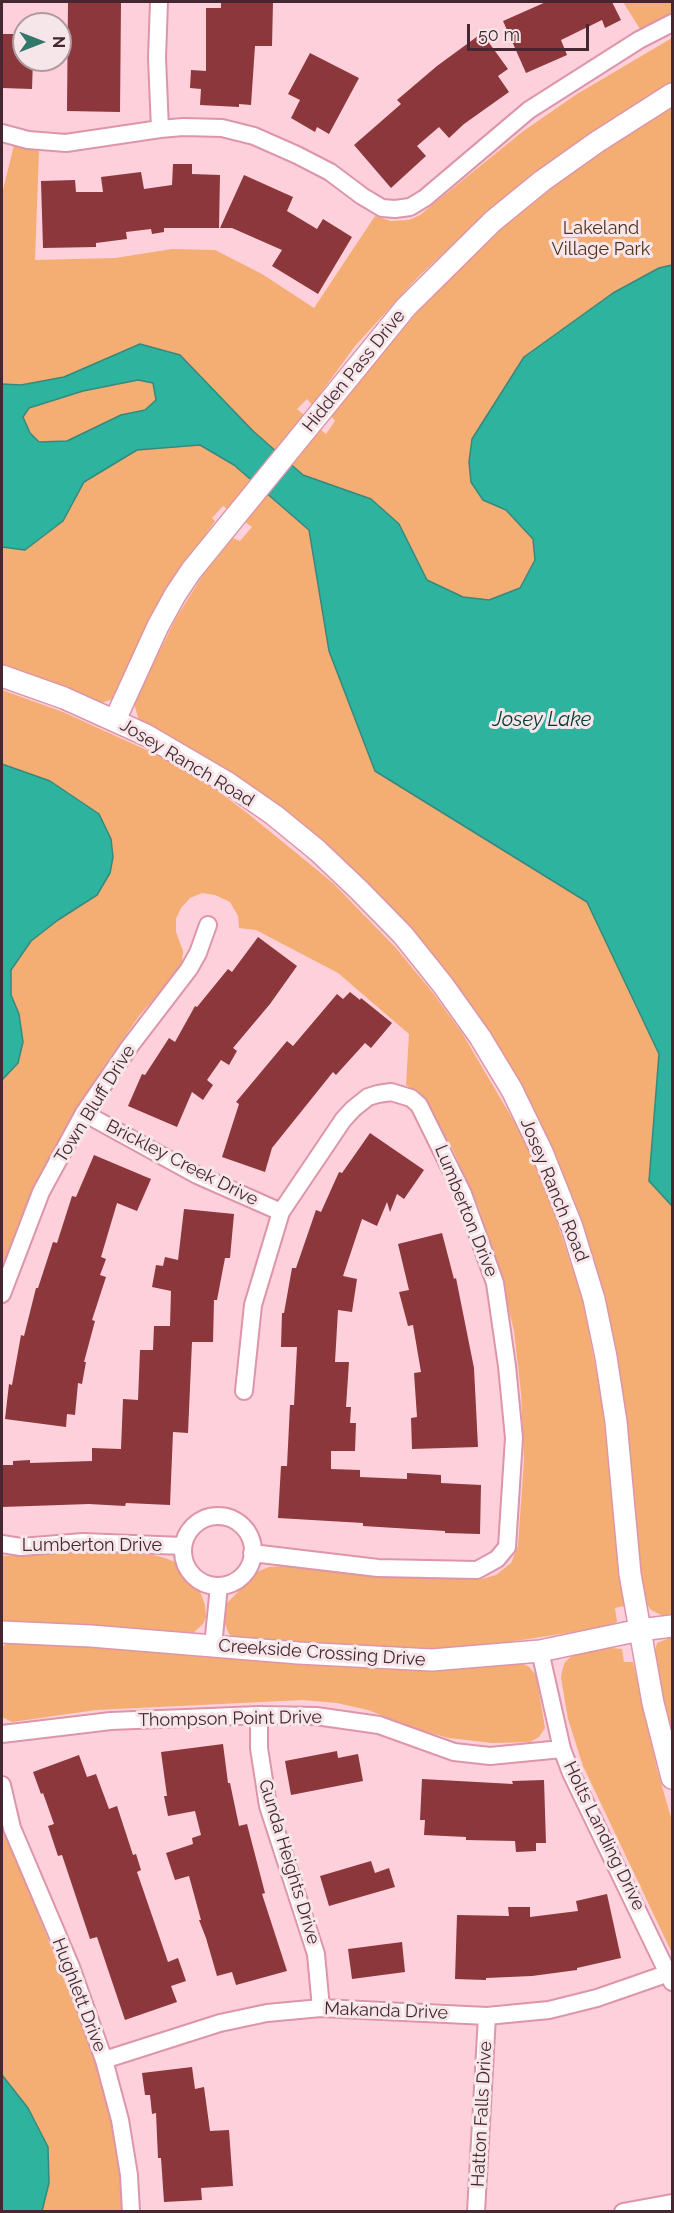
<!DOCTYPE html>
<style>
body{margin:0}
#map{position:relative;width:674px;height:2213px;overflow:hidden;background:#fdd0dc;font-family:Raleway,sans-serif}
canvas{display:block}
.frame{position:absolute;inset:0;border:3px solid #442730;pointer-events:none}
.north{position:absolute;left:12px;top:12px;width:60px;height:60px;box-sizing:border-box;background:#f6e6ea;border:2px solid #af9aa0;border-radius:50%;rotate:90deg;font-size:16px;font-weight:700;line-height:24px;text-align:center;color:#442730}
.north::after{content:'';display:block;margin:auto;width:21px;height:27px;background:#33776b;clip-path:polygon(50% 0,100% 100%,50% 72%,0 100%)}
.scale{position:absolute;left:467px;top:24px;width:122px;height:27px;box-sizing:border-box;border:3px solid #442730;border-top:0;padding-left:8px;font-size:18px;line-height:21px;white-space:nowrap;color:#442730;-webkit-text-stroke:4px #f6e6ea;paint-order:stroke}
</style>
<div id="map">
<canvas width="674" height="2213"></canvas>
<div class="frame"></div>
<div class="north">N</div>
<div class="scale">50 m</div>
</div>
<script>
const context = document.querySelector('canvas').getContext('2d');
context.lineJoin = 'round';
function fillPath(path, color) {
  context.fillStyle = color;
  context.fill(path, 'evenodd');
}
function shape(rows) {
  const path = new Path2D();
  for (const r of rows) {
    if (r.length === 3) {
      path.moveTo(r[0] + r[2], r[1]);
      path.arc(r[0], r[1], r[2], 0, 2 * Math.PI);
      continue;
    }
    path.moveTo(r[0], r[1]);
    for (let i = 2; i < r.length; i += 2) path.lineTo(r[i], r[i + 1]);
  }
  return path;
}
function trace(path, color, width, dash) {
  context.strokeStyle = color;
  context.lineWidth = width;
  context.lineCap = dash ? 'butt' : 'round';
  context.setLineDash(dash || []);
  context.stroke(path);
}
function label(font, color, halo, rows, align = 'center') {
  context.font = font + ' Raleway,sans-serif';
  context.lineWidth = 6;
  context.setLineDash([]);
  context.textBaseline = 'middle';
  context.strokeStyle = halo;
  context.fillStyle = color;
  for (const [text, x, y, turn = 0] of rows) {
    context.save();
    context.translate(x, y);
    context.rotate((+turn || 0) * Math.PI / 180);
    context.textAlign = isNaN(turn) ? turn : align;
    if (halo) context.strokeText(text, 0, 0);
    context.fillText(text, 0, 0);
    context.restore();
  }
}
const green = shape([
 [623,2,672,2,672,15,642,32],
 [672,38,672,83,572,147,491,209,418,277,355,346,312,405,307,399,297,409,326,434,335,421,331,416,429,298,503,227,575,170,656,117,672,108,672,457,483,500,507,510,533,539,535,560,520,588,489,600,463,597,427,580,399,524,371,499,303,475,253,431,140,344,64,377,21,385,2,384,2,194,14,145,39,151,35,260,115,258,172,249,215,250,262,274,314,308,375,216,391,221,409,220,420,215,522,132,577,94],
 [138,380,153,383,156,400,145,410,121,415,67,441,39,442,30,433,23,416,29,408,83,391],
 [200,445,234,465,309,530,329,651,375,771,587,902,659,1054,649,1181,672,1206,672,1615,663,1616,651,1610,643,1598,582,1225,412,931,358,874,292,817,225,768,168,735,139,721,134,703,176,618,203,575,233,538,240,541,252,527,223,506,212,518,215,521,162,597,119,691,112,699,102,703,2,668,2,547,25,550,63,521,84,482,137,450],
 [2,690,63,712,164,758,210,785,251,816,333,883,360,911,396,948,433,993,462,1033,522,1135,546,1187,583,1302,602,1401,624,1606,615,1608,617,1622,606,1627,470,1648,412,1650,239,1639,229,1634,223,1619,227,1603,259,1571,269,1567,284,1566,478,1580,496,1575,511,1563,518,1546,524,1460,521,1393,514,1331,501,1278,479,1208,453,1150,421,1094,406,1085,409,1034,338,973,256,930,239,928,238,916,230,902,215,895,202,893,190,898,181,908,176,919,176,932,183,951,182,962,177,972,139,1016,104,1066,79,1108,25,1212,2,1272],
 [90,1551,153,1555,165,1558,175,1562,195,1584,201,1594,205,1605,206,1617,203,1624,192,1634,185,1635,57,1624,2,1622,2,1556],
 [672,1637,672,1744,653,1659,657,1643],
 [10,1641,391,1670,435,1669,520,1662,529,1667,536,1675,545,1728,539,1737,530,1742,492,1743,449,1738,416,1729,368,1710,337,1703,303,1700,96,1710,12,1722,2,1717,2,1647],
 [611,1648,622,1649,624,1662,633,1662,657,1769,672,1821,672,1953,583,1766,568,1719,561,1678,562,1671,565,1662,572,1656,582,1652],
 [2,1824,93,2052,106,2095,115,2143,124,2211,2,2211]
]);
const water = shape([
 [672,265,672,1206,649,1181,659,1054,587,902,375,771,329,651,309,530,234,465,200,445,137,450,84,482,63,521,25,550,2,547,2,384,21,385,64,377,140,344,180,355,253,431,303,475,371,499,399,524,427,580,463,597,489,600,520,588,535,560,533,539,506,510,483,500,471,482,469,462,472,439,524,357,613,293,659,268,672,265],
 [138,380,153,383,156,400,145,410,121,415,67,441,39,442,30,433,23,417,29,408,83,391,138,380],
 [2,764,50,781,99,814,111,839,113,857,110,873,97,895,58,920,31,941,11,970,11,995,19,1014,23,1042,18,1063,2,1080,2,764],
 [2,2075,28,2108,48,2147,49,2183,42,2211,2,2211,2,2075]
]);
const building = shape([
 [68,2,121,2,120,112,67,111],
 [221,2,273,2,272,46,255,46,251,105,239,104,239,107,200,105,201,89,190,88,191,70,206,71,206,8,221,8],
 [546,2,612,2,621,20,605,28,602,20,561,40,567,55,526,73,503,21],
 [482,33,508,69,498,76,509,92,464,124,449,138,439,127,417,146,426,156,391,188,354,145,401,104,397,100,437,66],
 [2,34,19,34,19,40,24,40,24,60,33,60,32,89,2,88],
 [310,53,359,78,329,134,317,127,315,132,291,118,300,100,288,94],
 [173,164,192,164,192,174,220,175,219,228,164,228,164,232,152,234,151,229,126,232,127,239,96,243,96,247,43,248,41,181,75,180,76,192,103,192,101,177,141,172,144,189,172,185],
 [244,175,293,197,287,211,317,229,323,219,352,237,318,294,272,266,282,250,232,228,220,228],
 [258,937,297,966,270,1004,233,1048,237,1051,229,1065,221,1060,207,1080,213,1085,203,1100,192,1092,177,1127,128,1106,142,1074,145,1075,169,1038,175,1042,195,1006,197,1007,228,969,232,972],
 [350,992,360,1000,361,998,392,1023,371,1048,365,1043,336,1075,333,1072,272,1148,265,1172,222,1157,239,1104,236,1102,287,1041,293,1046,337,994,343,999],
 [370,1133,424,1170,404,1199,397,1194,390,1212,387,1202,377,1226,362,1219,343,1276,357,1279,352,1312,338,1310,335,1362,349,1362,346,1407,351,1407,350,1423,356,1423,355,1451,331,1451,331,1469,360,1470,360,1477,407,1479,407,1473,441,1475,441,1483,481,1485,480,1534,445,1533,445,1531,363,1526,363,1523,278,1518,281,1466,287,1466,290,1405,294,1405,297,1347,281,1347,282,1313,284,1313,292,1268,296,1268,316,1210,321,1212,339,1172,342,1173],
 [94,1155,151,1179,137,1211,117,1203,101,1257,106,1259,100,1275,106,1277,92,1320,95,1321,84,1362,86,1362,82,1384,78,1383,75,1415,67,1414,66,1427,5,1419,9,1384,12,1385,21,1335,24,1336,36,1288,38,1288,53,1242,57,1243,72,1196,76,1197],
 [184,1209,234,1214,230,1258,225,1258,217,1300,214,1300,213,1342,192,1342,188,1433,173,1432,170,1505,126,1503,125,1506,89,1504,2,1507,2,1465,13,1465,13,1461,30,1460,30,1463,92,1461,92,1448,121,1449,123,1399,138,1400,140,1350,153,1350,154,1326,170,1326,171,1291,152,1287,156,1265,163,1266,165,1257,178,1260],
 [442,1233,454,1279,456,1278,474,1368,478,1447,412,1449,411,1418,417,1417,414,1373,421,1372,413,1325,408,1326,399,1292,409,1290,398,1244],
 [223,1744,228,1783,230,1783,239,1826,247,1824,265,1893,262,1894,287,1971,236,1985,232,1972,217,1976,206,1938,199,1920,201,1920,189,1876,175,1880,166,1853,193,1844,192,1838,201,1835,195,1811,168,1816,164,1796,167,1796,161,1752],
 [337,1751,338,1758,358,1754,363,1781,291,1795,285,1761],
 [79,1755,87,1777,96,1774,109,1809,117,1806,133,1855,136,1854,141,1870,137,1872,168,1962,178,1958,186,1981,171,1986,177,2002,125,2020,97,1937,90,1939,62,1855,58,1856,48,1826,54,1824,43,1793,41,1794,33,1772],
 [422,1779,513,1784,512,1781,544,1780,546,1843,536,1843,536,1851,516,1852,515,1841,466,1840,466,1837,424,1835,425,1820,420,1820],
 [371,1861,375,1873,389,1868,395,1887,329,1906,320,1876],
 [607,1894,621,1958,577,1968,577,1970,532,1976,486,1978,486,1980,455,1979,457,1915,509,1916,508,1907,530,1907,530,1917,578,1911,576,1901],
 [402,1942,405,1972,352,1979,348,1949],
 [192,2067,195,2089,204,2087,210,2131,229,2130,233,2186,201,2188,202,2200,164,2202,161,2158,158,2158,156,2113,152,2114,150,2095,145,2095,142,2073]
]);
const minor = shape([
 [159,2,157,58,160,129],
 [2,133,28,140,66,143,160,129,183,127,222,128,254,136,297,155,330,172,362,196,382,208,395,209,410,207,425,198,529,110,639,40,672,23],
 [84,1113,197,1175,281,1212],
 [2,1294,41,1192,84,1113,130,1046,189,969,198,953,208,925],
 [244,1391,253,1305,281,1212,343,1120,353,1109,368,1097,378,1094,391,1092,411,1098,419,1105,463,1194,495,1283,507,1366,514,1438,507,1547,497,1559,477,1570,378,1568,252,1553],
 [218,1551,35],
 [2,1544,21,1547,83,1542,183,1546],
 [213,1646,219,1586],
 [540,1651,562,1749,571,1773,672,1982],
 [259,1715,259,1748,268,1806,316,1954,321,2008],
 [2,1734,111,1721,259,1715,316,1716,379,1725,454,1752,490,1756,562,1749],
 [2,1785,12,1828,71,1967,104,2060,120,2120,129,2175,131,2212],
 [104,2060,220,2023,267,2013,321,2008,487,2016,549,2010,597,1998,669,1973],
 [476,2212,487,2016],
 [623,2212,672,2203]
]);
const tertiary = shape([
 [2,676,64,698,146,735,228,783,274,815,318,851,359,890,403,935,443,985,480,1037,512,1090,542,1152,572,1227,594,1299,606,1357,616,1422,630,1574,653,1703,672,1778],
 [115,720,158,626,175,595,191,571,406,307,493,221,542,181,597,142,672,94],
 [2,1632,91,1636,298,1653,432,1660,540,1651,640,1630,672,1626]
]);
const parkNames = [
 ["Lakeland",601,229],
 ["Village Park",601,250]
];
const streetNames = [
 ["Hidden Pass Drive",354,371,-51],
 ["Josey Ranch Road",187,763,31],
 ["Town Bluff Drive",95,1104,-58],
 ["Brickley Creek Drive",182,1163,27],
 ["Josey Ranch Road",554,1190,68],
 ["Lumberton Drive",466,1211,68],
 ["Lumberton Drive",92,1546],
 ["Creekside Crossing Drive",322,1653,4],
 ["Thompson Point Drive",230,1719,-1],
 ["Holts Landing Drive",604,1836,64],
 ["Gunda Heights Drive",289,1862,73],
 ["Hughlett Drive",79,1995,69],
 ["Makanda Drive",386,2011,2],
 ["Hatton Falls Drive",482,2114,-87]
];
const waterNames = [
 ["Josey Lake",542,720]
];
fillPath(green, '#f4ad72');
fillPath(water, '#2eb39f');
trace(water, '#35897e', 1.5);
fillPath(building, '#8b373b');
trace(minor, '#dd95aa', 20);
trace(tertiary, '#dd95aa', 24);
trace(minor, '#fff', 16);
trace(tertiary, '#fff', 21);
label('18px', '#4f3218', '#f6e6ea', parkNames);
label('18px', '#442730', '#f6e6ea', streetNames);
label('italic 20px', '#003a32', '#f6e6ea', waterNames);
</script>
